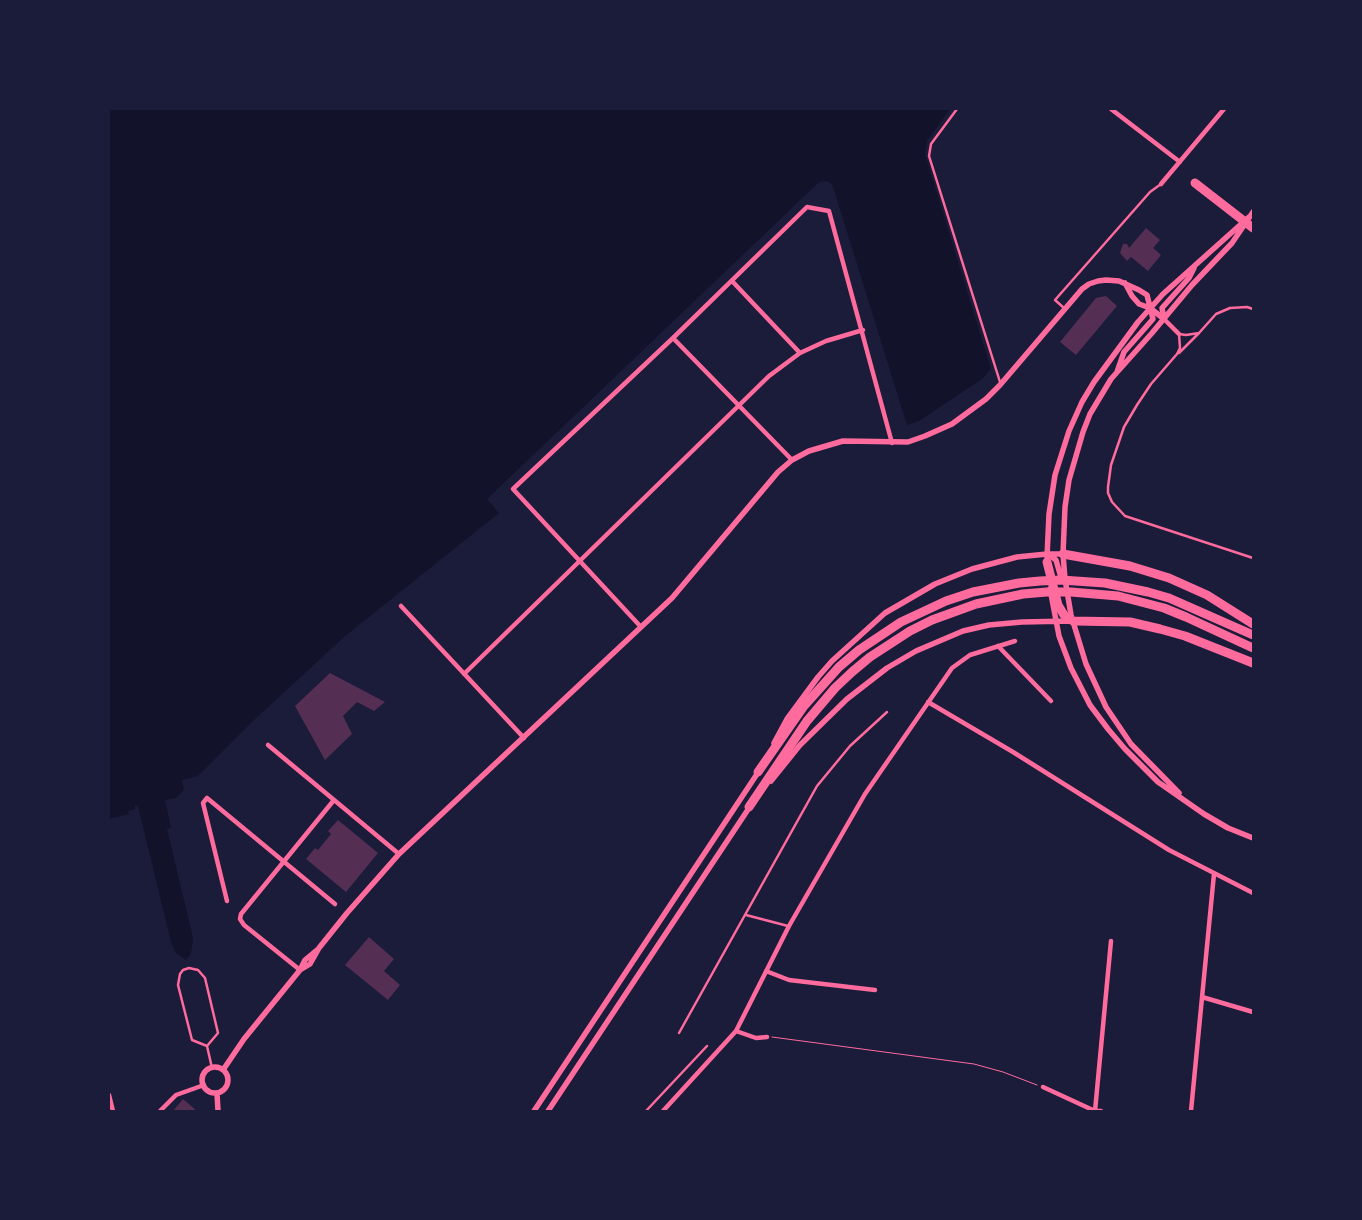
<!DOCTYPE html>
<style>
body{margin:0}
#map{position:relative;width:1362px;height:1220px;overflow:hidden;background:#1b1b3a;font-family:"Crimson Pro",serif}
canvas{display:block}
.frame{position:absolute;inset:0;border:110px solid #1b1b3a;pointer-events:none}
</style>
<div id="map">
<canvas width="1362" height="1220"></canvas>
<div class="frame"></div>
</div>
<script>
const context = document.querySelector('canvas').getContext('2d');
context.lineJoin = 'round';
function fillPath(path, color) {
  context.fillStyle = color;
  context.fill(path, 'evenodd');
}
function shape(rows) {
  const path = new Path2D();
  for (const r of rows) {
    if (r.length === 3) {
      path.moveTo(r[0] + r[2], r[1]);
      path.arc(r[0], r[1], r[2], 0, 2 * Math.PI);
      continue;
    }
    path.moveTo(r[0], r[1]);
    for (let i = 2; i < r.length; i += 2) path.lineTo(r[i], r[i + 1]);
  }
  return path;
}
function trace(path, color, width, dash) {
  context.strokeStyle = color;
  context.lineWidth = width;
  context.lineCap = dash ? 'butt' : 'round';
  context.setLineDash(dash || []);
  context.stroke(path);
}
const water = shape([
 [109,109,950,109,927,141,925,154,991,369,982,379,919,421,907,425,834,190,832,184,826,181,820,182,816,185,487,499,499,513,344,637,254,720,198,776,182,780,184,790,176,798,165,800,171,828,167,829,193,938,191,953,186,960,175,952,171,942,138,806,135,805,135,809,128,811,129,814,109,819]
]);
const building = shape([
 [1146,228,1160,240,1153,248,1161,255,1148,271,1131,257,1127,261,1120,253,1123,244,1127,244,1129,248],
 [1106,296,1117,306,1076,355,1060,342,1096,298],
 [330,673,385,702,374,711,357,702,343,716,352,734,325,760,295,706],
 [338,820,378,853,346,892,306,859,315,848,318,850,331,834,328,831],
 [369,937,394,959,384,971,400,985,388,1000,345,965],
 [183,1099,197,1111,173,1111]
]);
const path = shape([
 [772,1037,974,1064,1003,1072,1037,1085]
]);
const service = shape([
 [957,109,931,144,929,156,1000,382],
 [1064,308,1055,300,1150,192,1161,184],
 [1253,309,1247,307,1230,308,1216,314,1199,333,1186,335,1179,334,1180,348,1177,354,1151,384,1137,405,1124,427,1111,465,1108,487,1108,493,1112,502,1125,516,1253,558],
 [1179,353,1199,333],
 [746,915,788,926],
 [189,968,198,970,205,978,218,1033,207,1046,192,1040,178,985,180,974,183,970,189,968],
 [679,1033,817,786,850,746,887,712],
 [207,1046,212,1068],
 [646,1111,707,1046]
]);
const minor = shape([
 [1111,109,1180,162],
 [1161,184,1224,109],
 [732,281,800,353],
 [1164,319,1179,334],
 [673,338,792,460],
 [401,606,524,738],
 [641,627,513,489,673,338,807,207,829,211,892,443],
 [998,646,1051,701],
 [464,674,769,376,800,353,826,341,863,330],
 [928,702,1013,752,1169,850,1253,893],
 [268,745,399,854],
 [227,901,203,803,207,798,335,904],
 [300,970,244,925,240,919,241,914,334,800],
 [766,971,789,980,875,990],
 [1202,997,1253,1012],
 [736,1031,756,1038,767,1037],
 [1043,1087,1095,1111,1101,1111],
 [109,1095,113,1111],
 [160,1111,176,1095,204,1085],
 [663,1111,736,1031,789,926,865,794,952,668,970,655,1015,641],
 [1095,1111,1111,941],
 [1191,1111,1214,874]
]);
const tertiary = shape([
 [1125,283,1132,296,1139,304,1150,308,1164,319],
 [1164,319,1162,308,1189,278,1194,268],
 [1049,555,1056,560,1062,581],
 [1047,557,1049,514,1055,475,1069,431,1082,402,1094,382,1138,322,1163,294,1249,217],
 [1050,589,1059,636,1071,668,1090,705,1108,729,1125,749,1158,782,1204,814,1228,828,1253,838],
 [774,743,787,719,818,677,832,661,885,613,935,584,972,569,1017,557,1047,554,1063,554],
 [771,781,800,745,847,699,887,668,916,651,963,631,989,625,1022,622,1071,621],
 [1179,793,1131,744,1106,707,1086,664,1071,615,1065,579,1063,554,1065,507,1069,480,1083,432,1090,414,1111,379,1152,333,1192,285,1232,243,1253,212],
 [300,970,310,964,319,948,347,913,399,854,672,598,778,472,792,460,809,451,843,441,908,442,925,436,952,424,986,399,1000,385,1082,289,1089,284,1098,281,1106,280,1119,281,1139,290,1147,295,1153,319,1124,352,1117,372],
 [215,1080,13],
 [223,1070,244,1039,300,970,305,960,317,950],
 [217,1093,218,1111],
 [534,1111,759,771],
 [548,1111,751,805]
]);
const motorway = shape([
 [1195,183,1253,228],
 [1063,554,1130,566,1169,578,1207,595,1253,624],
 [1047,562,1058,605,1064,615,1068,618,1073,621,1130,622,1160,629,1185,636,1253,663],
 [758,772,804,706,839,667,859,650,901,622,946,601,973,592,1019,583,1040,581,1061,580,1105,583,1148,592,1169,598,1253,635],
 [749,807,807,721,835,688,852,672,870,657,910,631,932,620,976,604,1023,594,1047,592,1071,592,1118,596,1164,608,1186,617,1253,648]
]);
fillPath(water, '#12122b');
fillPath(building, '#542f53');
trace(path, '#ff6b9d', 1);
trace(service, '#ff6b9d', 2.5);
trace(minor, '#ff6b9d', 4.5);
trace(tertiary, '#ff6b9d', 5.5);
trace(motorway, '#ff6b9d', 9);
</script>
